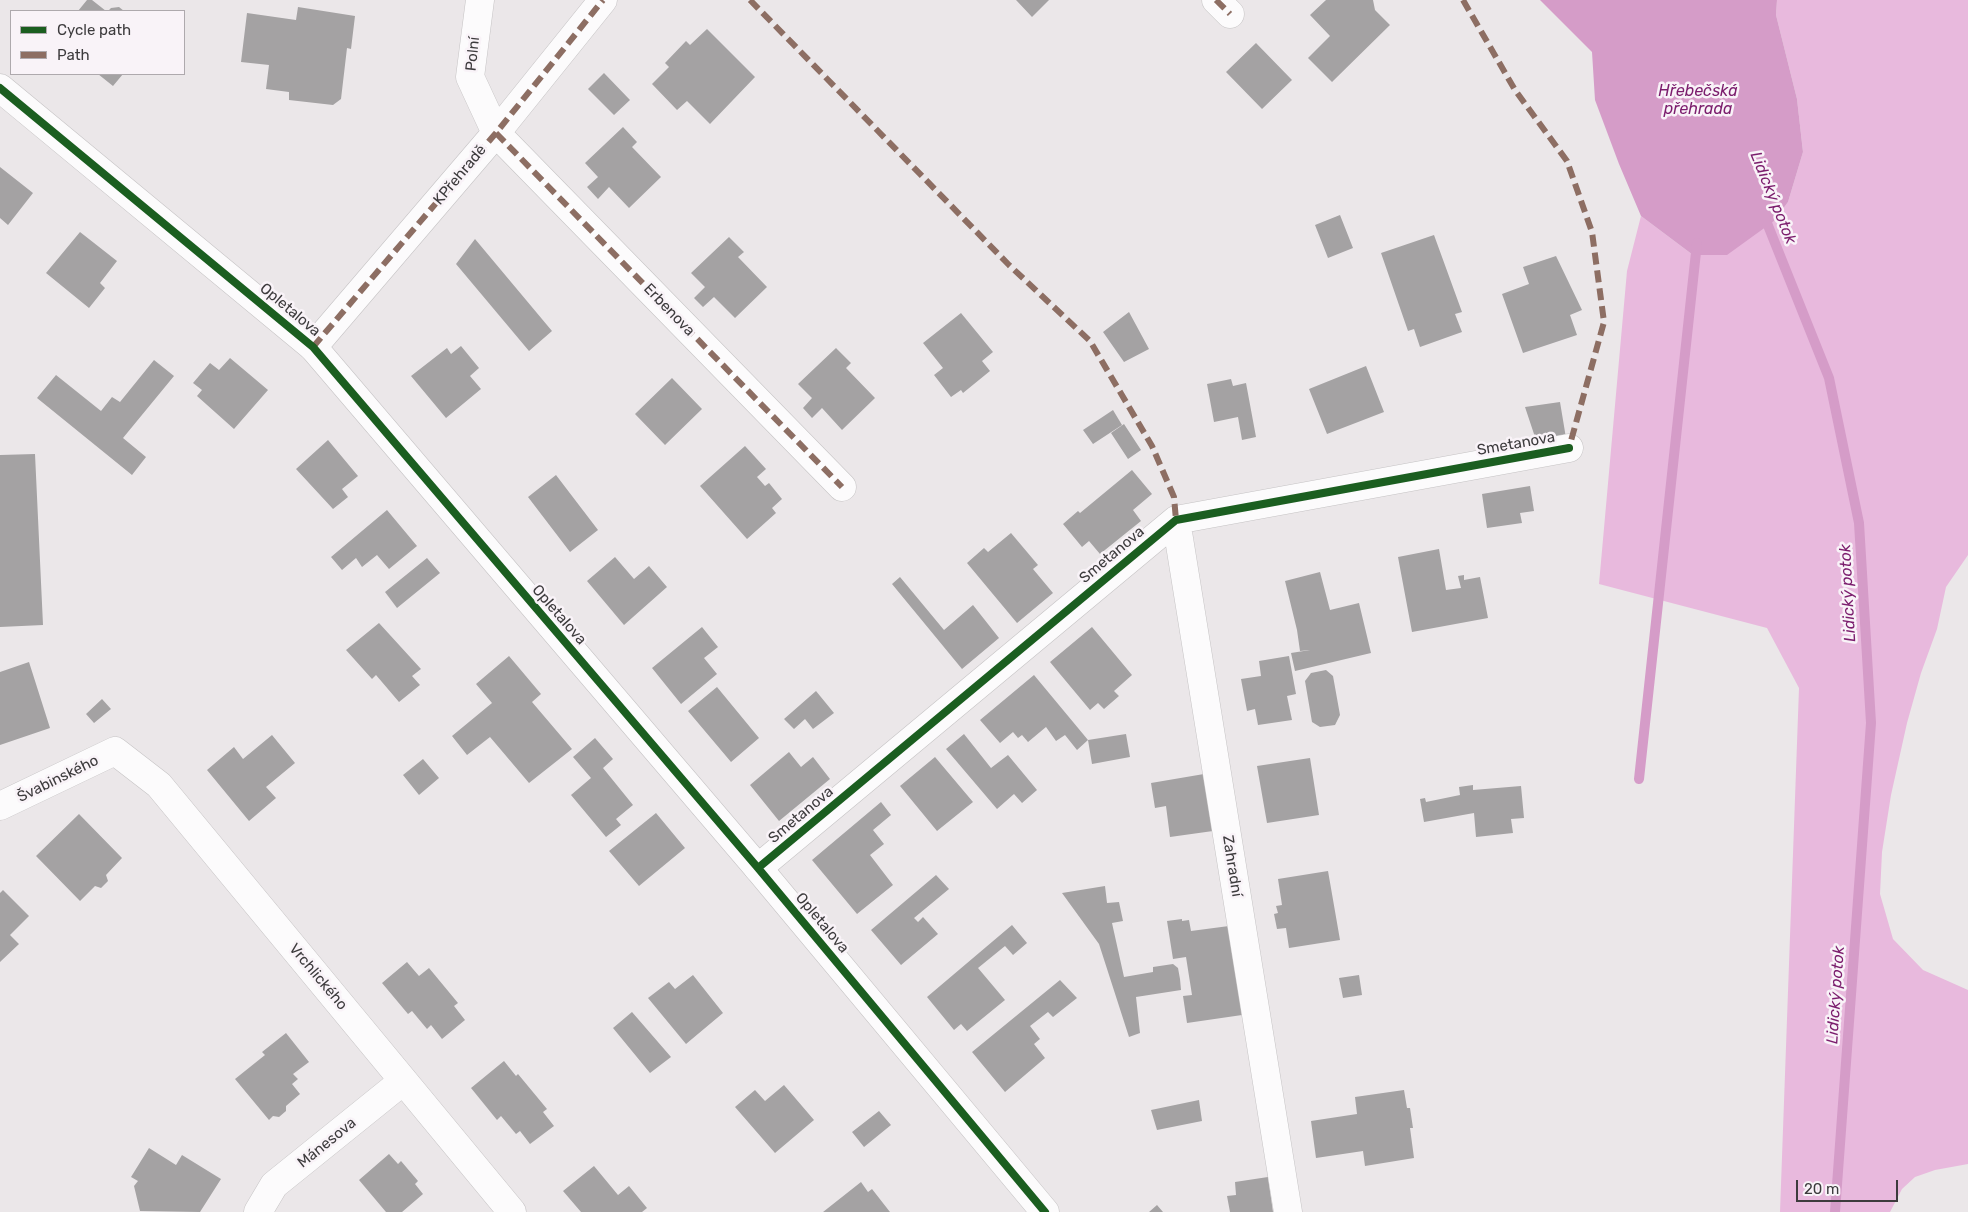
<!DOCTYPE html>
<meta charset="utf-8">
<style>
body{margin:0}
#map{position:relative;width:1968px;height:1212px;overflow:hidden;background:#ebe7e9;font-family:Rubik,sans-serif}
canvas{display:block}
.legend{position:absolute;left:10px;top:10px;width:175px;height:65px;box-sizing:border-box;background:#f9f3f8;border:1px solid #aea9ad;margin:0;padding:6px 9px;list-style:none;font-size:15px;color:#3d3b3d}
.legend li{display:flex;align-items:center;gap:10px;height:25px}
.legend b{width:25px;border:1px solid #aea9ad}
.scale{position:absolute;left:1796px;top:1180px;width:102px;height:22px;box-sizing:border-box;border:2px solid #3d3b3d;border-top:0;padding-left:6px;font-size:15px;line-height:18px;white-space:nowrap;color:#3d3b3d;-webkit-text-stroke:4px #f9f3f8;paint-order:stroke}
</style>
<div id="map">
<canvas width="1968" height="1212"></canvas>
<ul class="legend">
<li><b style="height:6px;background:#1b5e20"></b>Cycle path</li>
<li><b style="height:6px;background:#8d6e63"></b>Path</li>
</ul>
<div class="scale">20 m</div>
</div>
<script>
const context = document.querySelector('canvas').getContext('2d');
context.lineJoin = 'round';
function fillPath(path, color) {
  context.fillStyle = color;
  context.fill(path, 'evenodd');
}
function shape(rows) {
  const path = new Path2D();
  for (const r of rows) {
    path.moveTo(r[0], r[1]);
    for (let i = 2; i < r.length; i += 2) path.lineTo(r[i], r[i + 1]);
  }
  return path;
}
function trace(path, color, width, dash) {
  context.strokeStyle = color;
  context.lineWidth = width;
  context.lineCap = dash ? 'butt' : 'round';
  context.setLineDash(dash || []);
  context.stroke(path);
}
function label(font, color, halo, rows, align = 'center') {
  context.font = font + ' Rubik,sans-serif';
  context.lineWidth = 5;
  context.setLineDash([]);
  context.textBaseline = 'middle';
  context.strokeStyle = halo;
  context.fillStyle = color;
  for (const [text, x, y, turn = 0] of rows) {
    context.save();
    context.translate(x, y);
    context.rotate((+turn || 0) * Math.PI / 180);
    context.textAlign = isNaN(turn) ? turn : align;
    if (halo) context.strokeText(text, 0, 0);
    context.fillText(text, 0, 0);
    context.restore();
  }
}
const forest = shape([
 [1777,0,1968,0,1968,555,1946,587,1937,629,1921,673,1907,723,1891,795,1882,852,1880,894,1893,939,1923,970,1968,990,1968,1164,1935,1170,1915,1177,1902,1189,1890,1212,1780,1212,1799,688,1767,628,1599,584,1627,271,1641,216,1693,255,1774,221,1788,202,1803,152,1797,99,1776,15]
]);
const water = shape([
 [1540,0,1777,0,1776,15,1797,99,1803,152,1788,202,1774,221,1727,255,1693,255,1641,216,1619,164,1595,100,1592,52]
]);
const stream = shape([
 [1763,213,1829,378,1859,523,1871,723,1835,1212],
 [1639,779,1697,243]
]);
const building = shape([
 [87,0,92,0,106,11,78,11],
 [1016,0,1049,0,1032,17],
 [1326,0,1373,0,1375,10,1390,25,1332,82,1308,58,1330,36,1310,15],
 [119,7,124,11,108,11,111,8],
 [298,7,355,16,351,49,347,48,341,99,333,105,289,100,289,92,266,89,269,65,241,62,247,13,296,20],
 [707,29,755,77,710,124,687,101,677,110,652,84,669,67,665,63,686,41,690,45],
 [1256,43,1292,80,1262,109,1226,72],
 [604,73,630,100,614,115,588,89],
 [98,74,123,74,113,86],
 [623,127,637,142,632,147,661,177,629,208,609,187,598,199,587,187,598,177,585,163],
 [0,167,33,193,8,225,0,218],
 [1340,215,1353,248,1328,258,1315,225],
 [80,232,117,261,100,283,105,288,89,308,46,273],
 [1434,235,1462,312,1455,314,1462,332,1420,347,1414,329,1408,331,1381,253],
 [729,237,744,252,738,257,767,287,735,318,714,297,703,307,694,298,705,287,691,273],
 [475,239,552,331,529,351,456,264],
 [1556,256,1582,310,1570,315,1577,335,1523,353,1502,294,1529,284,1523,267],
 [1129,312,1149,349,1124,362,1103,332],
 [961,313,993,352,982,361,990,371,963,393,961,390,951,397,934,375,943,368,923,343],
 [461,346,479,368,470,376,481,389,446,418,411,376,447,348,451,354],
 [836,348,851,363,846,368,875,398,842,430,822,408,812,418,803,408,812,398,798,384],
 [230,358,268,390,234,429,197,396,202,390,193,383,210,363,219,370],
 [154,360,174,376,123,438,146,457,132,475,37,398,56,375,101,411,112,397,120,402],
 [1366,366,1384,412,1327,434,1309,389],
 [672,378,702,409,665,445,635,414],
 [1231,379,1233,386,1246,383,1256,437,1242,440,1238,417,1214,422,1207,384],
 [1560,402,1566,438,1537,443,1525,407],
 [1113,410,1122,425,1093,444,1083,430],
 [1124,424,1141,450,1128,459,1111,433],
 [328,440,358,476,342,489,348,497,333,509,296,469],
 [745,446,766,469,757,477,765,486,769,483,782,499,772,508,776,513,747,539,700,486],
 [35,454,43,625,0,627,0,455],
 [1132,470,1152,494,1133,510,1141,521,1100,554,1089,541,1082,547,1063,524,1078,511,1080,513],
 [556,475,598,530,570,552,528,497],
 [1530,486,1534,511,1520,513,1522,523,1487,528,1482,494],
 [387,510,417,546,389,569,377,555,362,567,356,558,342,570,331,557],
 [1011,533,1038,565,1033,569,1053,593,1017,623,967,563,984,548,988,552],
 [1439,549,1446,590,1461,588,1458,576,1464,575,1464,580,1480,577,1488,618,1412,632,1398,557],
 [615,557,634,579,649,566,667,587,624,625,587,581],
 [427,558,440,573,397,608,385,592],
 [1320,572,1330,610,1359,603,1371,653,1295,671,1291,653,1310,650,1300,651,1297,630,1285,581],
 [900,577,944,630,973,605,999,638,962,669,892,584],
 [379,623,421,669,412,676,420,685,399,702,376,675,372,679,346,650],
 [702,627,718,647,704,658,717,674,681,704,652,668],
 [1092,627,1132,675,1114,691,1119,696,1104,709,1098,703,1090,710,1050,662],
 [509,656,541,694,532,702,572,749,529,783,490,737,467,755,452,736,492,703,476,684],
 [1289,656,1296,694,1287,696,1292,720,1258,725,1255,709,1247,711,1241,679,1261,676,1259,661],
 [29,662,50,728,0,745,0,672],
 [1326,670,1333,676,1340,715,1335,725,1320,727,1312,722,1305,681,1311,673],
 [1034,675,1088,740,1077,750,1065,735,1056,741,1046,727,1028,742,1022,735,1018,738,1013,732,1000,743,980,720],
 [717,687,759,738,731,762,688,711],
 [816,691,834,713,813,729,805,719,794,729,784,719],
 [102,699,111,709,94,723,86,714],
 [964,734,991,768,1008,755,1037,790,1022,803,1014,794,997,809,946,749],
 [1126,734,1130,757,1092,764,1088,740],
 [272,735,295,763,266,787,276,798,249,821,207,770,234,747,243,759],
 [595,738,613,759,603,768,633,805,616,819,621,825,606,837,571,795,591,778,573,757],
 [789,752,801,767,813,757,830,779,779,821,750,785],
 [935,757,973,802,937,831,900,786],
 [1310,758,1319,815,1267,823,1257,766],
 [423,759,439,778,419,795,403,775],
 [1204,774,1213,831,1170,837,1166,806,1155,808,1151,783],
 [1473,785,1473,790,1521,786,1524,818,1511,819,1513,833,1476,837,1474,813,1424,822,1420,799,1425,798,1426,802,1460,795,1459,787],
 [881,802,891,815,873,830,884,844,870,855,893,885,857,914,812,860],
 [656,813,685,848,639,886,609,851],
 [79,814,122,858,106,875,108,881,101,888,95,886,80,901,36,856],
 [1328,871,1340,940,1289,948,1286,928,1277,929,1274,914,1278,913,1276,906,1282,905,1278,879],
 [936,875,949,889,914,918,918,922,923,917,938,934,901,965,871,930],
 [1105,886,1107,903,1119,902,1123,921,1112,923,1124,977,1153,972,1153,967,1173,964,1178,968,1180,979,1181,990,1136,997,1140,1033,1129,1037,1099,944,1062,893],
 [3,890,29,916,10,935,19,944,0,962,0,893],
 [1182,919,1182,921,1189,920,1191,931,1229,926,1242,1015,1187,1023,1183,996,1192,995,1186,957,1173,959,1167,921],
 [1012,925,1027,943,1013,955,1005,946,978,968,1005,1000,967,1031,961,1024,954,1030,927,997],
 [407,962,419,976,429,968,458,1003,454,1006,465,1020,442,1039,431,1025,427,1029,412,1011,408,1014,382,983],
 [693,975,723,1013,686,1044,648,998,669,982,675,989],
 [1359,975,1362,995,1343,998,1339,978],
 [1060,980,1077,998,1053,1017,1048,1012,1030,1026,1040,1039,1034,1044,1045,1058,1005,1092,972,1052],
 [632,1012,671,1057,650,1073,613,1028],
 [286,1033,309,1062,293,1074,298,1079,292,1084,300,1094,286,1106,286,1111,279,1117,273,1116,269,1120,235,1079,265,1055,262,1052],
 [504,1061,516,1076,518,1074,547,1109,543,1112,554,1126,530,1144,520,1131,516,1134,501,1116,497,1120,471,1088],
 [784,1085,814,1120,775,1153,735,1107,755,1090,765,1101],
 [1404,1090,1407,1108,1410,1108,1413,1128,1410,1128,1414,1158,1365,1166,1363,1151,1316,1158,1311,1121,1357,1114,1355,1097],
 [1199,1100,1202,1121,1157,1130,1151,1110],
 [879,1111,891,1125,864,1147,852,1132],
 [149,1148,176,1165,182,1155,221,1179,200,1212,140,1211,134,1186,138,1181,131,1177],
 [389,1154,398,1164,401,1161,418,1181,415,1184,423,1194,402,1212,386,1212,359,1180],
 [594,1166,618,1195,629,1186,647,1208,642,1212,581,1212,563,1191],
 [1268,1177,1273,1212,1230,1212,1227,1196,1236,1195,1235,1182],
 [861,1182,868,1192,872,1189,890,1212,823,1212],
 [1157,1205,1163,1212,1149,1212]
]);
const street = shape([
 [480,0,470,77,496,133,842,487],
 [1216,0,1230,14],
 [313,347,496,133,603,0],
 [1176,520,1288,1212],
 [0,806,115,751,159,785,512,1212],
 [758,868,1176,520,1569,448],
 [258,1212,274,1185,403,1081]
]);
const secondary = shape([
 [0,88,313,347,758,868,1045,1212]
]);
const quiet = shape([
 [750,0,1009,265,1090,341,1152,446,1174,497,1176,520],
 [1216,0,1230,14],
 [1463,0,1515,90,1567,161,1592,232,1604,322,1569,448],
 [496,133,842,487],
 [313,347,496,133,603,0]
]);
const cycleway = shape([
 [0,88,313,347,758,868,1045,1212],
 [758,868,1176,520,1569,448]
]);
const streetNames = [
 ["Polní",473,54,-84],
 ["KPřehradě",460,175,-50],
 ["Opletalova",290,310,40],
 ["Erbenova",669,310,46],
 ["Smetanova",1516,444,-10],
 ["Smetanova",1112,555,-40],
 ["Opletalova",559,615,49],
 ["Švabinského",58,779,-26],
 ["Smetanova",801,815,-40],
 ["Zahradní",1232,866,81],
 ["Opletalova",822,923,50],
 ["Vrchlického",318,977,50],
 ["Mánesova",327,1143,-39]
];
const waterNames = [
 ["Hřebečská",1698,91],
 ["přehrada",1698,109],
 ["Lidický potok",1773,198,68],
 ["Lidický potok",1848,593,-93],
 ["Lidický potok",1836,995,-86]
];
fillPath(forest, '#e8b9dd');
fillPath(water, '#d59cc8');
trace(stream, '#d59cc8', 10);
fillPath(building, '#a4a2a3');
trace(street, '#c5c3c4', 29);
trace(secondary, '#c5c3c4', 29);
trace(street, '#fcfbfc', 28);
trace(secondary, '#fcfbfc', 28);
trace(quiet, '#8d6e63', 6, [12, 6]);
trace(cycleway, '#1b5e20', 8);
label('15px', '#3d3b3d', '#f9f3f8', streetNames);
label('italic 16px', '#7b1d6d', '#f9f3f8', waterNames);
</script>
